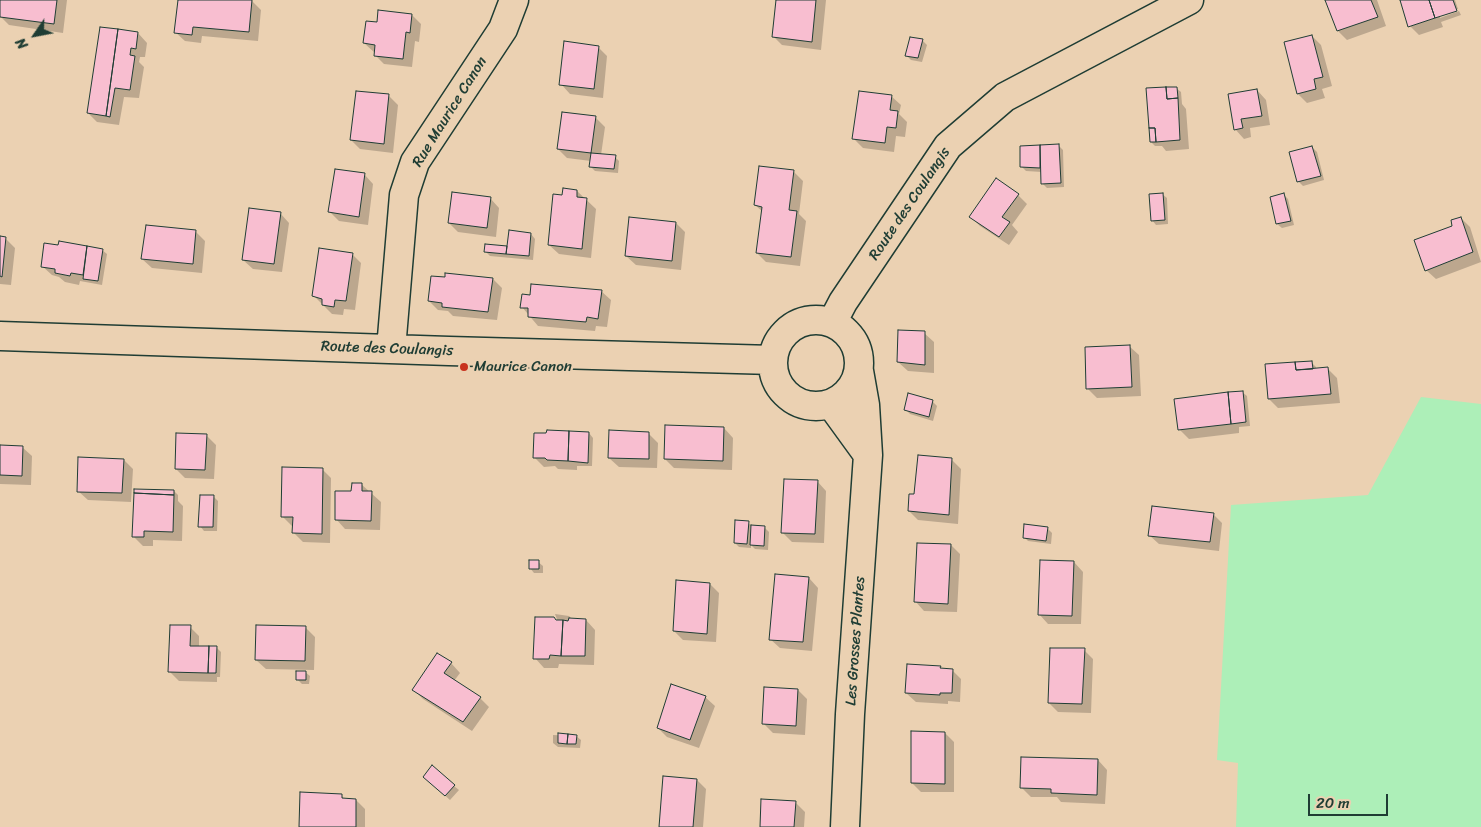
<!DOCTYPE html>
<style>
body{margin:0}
#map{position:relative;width:1481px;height:827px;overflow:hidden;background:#ebd1b2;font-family:Sriracha,sans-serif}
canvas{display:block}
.north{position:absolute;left:10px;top:10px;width:50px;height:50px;-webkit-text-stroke:4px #ebd1b2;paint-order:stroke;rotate:237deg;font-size:14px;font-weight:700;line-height:20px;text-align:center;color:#1f3d34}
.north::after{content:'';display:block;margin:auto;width:18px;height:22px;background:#1f3d34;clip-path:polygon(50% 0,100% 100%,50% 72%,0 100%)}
.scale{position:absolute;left:1308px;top:794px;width:80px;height:22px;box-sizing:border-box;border:2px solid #1f3d34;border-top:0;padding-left:6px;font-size:15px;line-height:18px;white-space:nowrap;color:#1f3d34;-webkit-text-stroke:4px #ebd1b2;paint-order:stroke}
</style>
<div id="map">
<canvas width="1481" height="827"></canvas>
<div class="north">N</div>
<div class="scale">20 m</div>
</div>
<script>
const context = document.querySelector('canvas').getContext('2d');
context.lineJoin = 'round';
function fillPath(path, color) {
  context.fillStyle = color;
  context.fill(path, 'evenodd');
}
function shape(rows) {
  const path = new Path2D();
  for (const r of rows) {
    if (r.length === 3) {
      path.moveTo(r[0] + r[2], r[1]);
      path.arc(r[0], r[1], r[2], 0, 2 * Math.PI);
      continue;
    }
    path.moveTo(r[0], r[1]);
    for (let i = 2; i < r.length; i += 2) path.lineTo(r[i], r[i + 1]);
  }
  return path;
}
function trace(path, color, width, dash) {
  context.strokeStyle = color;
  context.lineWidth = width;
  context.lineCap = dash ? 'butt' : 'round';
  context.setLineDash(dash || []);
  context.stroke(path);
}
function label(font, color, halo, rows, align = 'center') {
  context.font = font + ' Sriracha,sans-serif';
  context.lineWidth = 4.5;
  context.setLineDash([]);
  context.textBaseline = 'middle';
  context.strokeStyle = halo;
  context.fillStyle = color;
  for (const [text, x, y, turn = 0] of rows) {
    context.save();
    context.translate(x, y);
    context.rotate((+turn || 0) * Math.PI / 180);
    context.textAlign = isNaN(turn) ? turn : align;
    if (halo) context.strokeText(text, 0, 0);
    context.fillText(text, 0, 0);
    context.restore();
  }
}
const green = shape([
 [1421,397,1481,404,1481,827,1236,827,1238,763,1217,760,1231,505,1368,495]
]);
const shadow = shape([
 [2,0,67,0,63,33,9,25,0,16],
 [179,0,252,1,261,10,258,41,202,36,201,43,185,41,175,32],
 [777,0,826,0,821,50,782,45,773,36],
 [1327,0,1377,0,1386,26,1347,40,1338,31],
 [1401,0,1455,0,1458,9,1440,15,1440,18,1459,11,1461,15,1441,22,1443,27,1419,35,1410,26],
 [412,15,421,24,419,42,415,41,412,67,384,64,375,55,375,53,364,43,378,23],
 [138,33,147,43,145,57,140,57,139,62,144,67,139,98,124,97,119,125,97,122,88,113],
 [1312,36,1321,45,1332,86,1322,89,1325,98,1307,103,1298,94],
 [922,40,927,45,922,62,911,60,906,55],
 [598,47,607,56,603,98,570,94,561,84],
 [1176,88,1181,92,1182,104,1186,109,1189,149,1166,151,1162,146,1155,146,1151,142],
 [1257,90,1266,100,1270,125,1250,128,1251,137,1244,139,1235,129],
 [357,93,389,96,398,105,393,153,360,149,351,140],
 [891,96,901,105,899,114,907,122,905,137,896,136,894,152,863,148,854,139],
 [595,117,605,127,601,155,615,157,619,161,618,173,595,171,590,166,591,161,567,158,558,149],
 [1058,145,1063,150,1064,187,1047,188,1042,183,1042,172,1026,171,1022,167,1021,147],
 [1312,147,1317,152,1324,180,1303,186,1299,182,1291,153],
 [794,172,803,181,799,214,806,221,800,266,766,262,757,253,763,212,755,205],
 [364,174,373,184,368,225,339,221,329,211],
 [577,191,596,209,591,258,559,254,549,245,563,197],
 [1162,194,1167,198,1168,224,1156,225,1152,220],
 [1018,195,1027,204,1012,225,1018,232,1009,245,980,226,971,217],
 [1284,195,1288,199,1294,225,1282,228,1277,224],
 [490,198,499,208,496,237,458,232,449,223],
 [280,213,289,223,282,272,253,269,243,260],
 [1461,218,1470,227,1481,262,1436,279,1426,270],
 [676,223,685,232,681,270,636,265,626,256],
 [196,232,205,241,202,273,152,268,142,259],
 [531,234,535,239,533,260,490,256,485,251,508,248],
 [0,238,5,238,15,248,11,285,0,284],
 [60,243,102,250,107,254,102,285,80,281,79,285,65,282,59,277,52,275,42,266,59,247],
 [352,254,361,263,355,310,344,309,343,315,332,314,314,296],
 [446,278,493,279,502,288,497,320,453,316,448,311,438,310,429,301],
 [601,291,611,300,607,327,596,326,595,331,538,326,522,307,531,296],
 [924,333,934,342,934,373,908,371,898,362],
 [1129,346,1139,355,1141,396,1097,398,1088,389],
 [1311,362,1316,367,1316,370,1328,369,1337,378,1340,403,1278,408,1269,399],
 [1242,392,1247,396,1250,426,1239,427,1239,433,1189,439,1180,430],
 [933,402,937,406,933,421,910,414,906,410],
 [724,428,733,438,732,470,674,468,665,459],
 [589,433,593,438,592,466,577,466,577,470,558,469,555,466,544,467,534,457],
 [649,434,658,443,657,468,619,467,609,458],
 [206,435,216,445,214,479,185,478,176,469],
 [0,446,22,447,32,456,31,485,0,484],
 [124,460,133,469,131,502,88,500,78,491],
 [952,460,961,469,958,524,918,520,909,511,915,495],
 [322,469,331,478,330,543,303,542,294,533,294,526,292,526,282,516],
 [817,481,826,491,824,543,792,542,782,532],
 [361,484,381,502,380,530,345,529,336,519,353,492],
 [174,491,178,495,178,501,183,506,182,541,153,540,153,546,143,546,134,537],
 [213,496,218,501,217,531,204,531,200,526],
 [1213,514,1222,523,1219,551,1159,544,1149,535],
 [748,523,752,526,765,528,769,532,768,550,755,549,751,545,751,548,739,547,735,543],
 [1025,526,1048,529,1052,533,1051,544,1028,541,1024,537],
 [951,545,960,554,957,612,924,611,915,601],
 [538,562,543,566,543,573,534,573,530,568],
 [1074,562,1083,572,1081,624,1048,624,1039,614],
 [809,578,818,588,812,651,780,648,770,639],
 [710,584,719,593,716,642,683,640,674,631],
 [555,614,569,616,573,620,586,620,595,630,594,665,559,664,558,668,544,668,535,658,558,622],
 [190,627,199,636,199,647,216,647,221,652,220,677,217,677,217,682,179,681,170,672],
 [306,628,315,637,314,670,266,669,256,660],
 [1084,650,1093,659,1091,713,1058,712,1049,703],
 [451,663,460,673,454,681,480,698,489,707,472,731,423,699,414,690],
 [940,667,942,669,952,670,961,679,960,702,948,701,948,704,916,702,906,693],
 [305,672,310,676,309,684,302,684,297,679],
 [798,690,807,699,805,735,773,733,764,724],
 [705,697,715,706,699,748,667,737,658,728],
 [945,733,954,742,954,792,921,792,912,783],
 [553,735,576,736,581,740,580,748,558,747,553,743],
 [1098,760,1107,770,1105,804,1061,802,1057,797,1031,797,1021,787],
 [697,780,706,789,703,827,660,827],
 [429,781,454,786,459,790,450,800],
 [341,795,345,800,356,800,365,809,365,827,301,827],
 [795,802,805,812,804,827,761,827]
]);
const building = shape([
 [0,0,57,0,54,24,0,17,0,0],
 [178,0,252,0,249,32,193,27,192,35,174,33,178,0],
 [776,0,816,0,812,42,772,37,776,0],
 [1325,0,1371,0,1378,17,1337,31,1325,0],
 [1400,0,1429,0,1435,18,1408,27,1400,0],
 [1429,0,1453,0,1457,11,1435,18,1429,0],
 [378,10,412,14,410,33,406,32,403,59,374,56,375,45,363,43,366,21,377,22,378,10],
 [100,27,118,29,106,116,87,113,100,27],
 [118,29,138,32,136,49,131,48,130,55,135,56,130,90,115,88,110,117,106,116,118,29],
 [1312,35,1323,77,1314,79,1316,89,1297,94,1284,42,1312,35],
 [910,37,923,39,918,58,905,56,910,37],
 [564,41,599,46,594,89,559,85,564,41],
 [1166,87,1167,99,1178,98,1180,140,1156,142,1155,128,1149,128,1146,88,1166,87],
 [1166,87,1177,87,1178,98,1167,99,1166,87],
 [1257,89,1262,116,1241,119,1243,128,1234,130,1228,94,1257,89],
 [356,91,389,94,384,144,350,140,356,91],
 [859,91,892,95,890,110,898,111,896,128,887,127,885,143,852,139,859,91],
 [562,112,596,116,591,153,557,149,562,112],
 [1149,128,1155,128,1156,142,1150,142,1149,128],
 [1059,144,1061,183,1041,184,1040,145,1059,144],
 [1040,145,1040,168,1020,167,1020,146,1040,145],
 [1312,146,1321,176,1297,182,1289,152,1312,146],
 [591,153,616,155,614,169,589,167,591,153],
 [759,166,794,170,789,210,797,211,791,257,756,253,762,207,754,205,759,166],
 [335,169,365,173,359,217,328,212,335,169],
 [996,178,1019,194,1002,217,1010,222,999,237,969,217,996,178],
 [563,188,577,190,577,197,587,198,582,249,548,245,553,194,562,195,563,188],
 [452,192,491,197,487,228,448,223,452,192],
 [1163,193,1165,220,1151,221,1149,194,1163,193],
 [1284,193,1291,221,1276,224,1270,197,1284,193],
 [249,208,281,212,274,264,242,260,249,208],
 [629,217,676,222,672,261,625,256,629,217],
 [1461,217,1473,252,1425,271,1414,240,1452,226,1451,220,1461,217],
 [146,225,196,230,193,264,141,259,146,225],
 [509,230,531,233,529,256,506,254,509,230],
 [0,236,6,237,2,277,0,276,0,236],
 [59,241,87,246,83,275,71,273,70,276,55,273,55,269,41,267,44,243,58,245,59,241],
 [485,244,507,246,506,254,484,252,485,244],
 [87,246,103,249,98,281,83,279,87,246],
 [319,248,353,253,346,301,335,300,334,307,322,305,322,299,312,296,319,248],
 [445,273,493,278,488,312,442,307,442,303,428,301,431,276,445,277,445,273],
 [531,284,602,290,598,319,587,317,586,322,528,317,528,308,520,308,522,294,530,295,531,284],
 [898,330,925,331,925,365,897,362,898,330],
 [1130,345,1132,387,1086,389,1085,347,1130,345],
 [1312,361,1313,369,1296,370,1295,362,1312,361],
 [1295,362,1296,370,1328,367,1331,394,1268,399,1265,364,1295,362],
 [1243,391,1246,422,1231,424,1228,392,1243,391],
 [1228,392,1231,424,1178,430,1174,399,1228,392],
 [908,393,933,400,929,417,904,410,908,393],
 [665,425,724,427,723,461,664,459,665,425],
 [547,430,569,431,568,461,547,460,545,458,533,458,534,433,546,433,547,430],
 [609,430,649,432,649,459,608,458,609,430],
 [569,431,589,432,588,463,568,461,569,431],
 [176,433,207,434,205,470,175,469,176,433],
 [0,445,23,446,22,476,0,475,0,445],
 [918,455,952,458,949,515,908,511,909,494,914,494,918,455],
 [78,457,124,459,122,493,77,492,78,457],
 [282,467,323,468,322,534,292,533,293,517,281,517,282,467],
 [784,479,818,480,815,534,781,533,784,479],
 [352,483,362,483,362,491,372,491,371,521,335,520,335,491,351,491,352,483],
 [134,489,174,490,174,495,134,493,134,489],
 [134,493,174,495,173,532,144,531,144,537,132,537,134,493],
 [200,495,214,495,213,527,198,527,200,495],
 [1152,506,1214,513,1210,542,1148,536,1152,506],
 [735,520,749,521,747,544,734,543,735,520],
 [1024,524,1048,527,1046,541,1023,538,1024,524],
 [751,525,765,526,764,546,750,545,751,525],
 [917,543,951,544,948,604,914,602,917,543],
 [529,560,539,560,539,569,529,569,529,560],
 [1040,560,1074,561,1072,616,1038,615,1040,560],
 [775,574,809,577,803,642,769,640,775,574],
 [676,580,710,583,707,634,673,631,676,580],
 [535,617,554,617,556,620,563,620,561,656,550,655,549,659,533,659,535,617],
 [569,618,586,619,585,656,561,656,563,620,568,621,569,618],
 [170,625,191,625,190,646,209,646,208,673,168,672,170,625],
 [256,625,306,626,305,661,255,660,256,625],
 [209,646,217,646,216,673,208,673,209,646],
 [1050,648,1085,648,1082,704,1048,703,1050,648],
 [437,653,452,662,444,673,481,697,463,722,412,690,437,653],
 [907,664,941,666,940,668,953,669,952,693,940,693,940,695,905,693,907,664],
 [296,671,306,671,306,680,296,680,296,671],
 [671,684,706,696,690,740,657,728,671,684],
 [764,687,798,689,796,726,762,724,764,687],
 [911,731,945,732,945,784,911,783,911,731],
 [558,733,568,734,567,744,558,743,558,733],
 [568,734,577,735,576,744,567,744,568,734],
 [1021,757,1098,759,1097,795,1051,793,1051,789,1020,788,1021,757],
 [432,765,455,785,445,796,423,777,432,765],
 [663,776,697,779,693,827,659,827,663,776],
 [300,792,342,794,342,798,356,799,356,827,299,827,300,792],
 [761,799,796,801,794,827,760,827,761,799]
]);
const minor = shape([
 [816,363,43],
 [832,323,843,302,948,146,1005,97,1189,0],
 [0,336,449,351,773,360],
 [391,349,404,195,415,162,503,29,514,0],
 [831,404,868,455],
 [845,827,850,714,868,455,865,405,859,371]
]);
const markers = [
 [464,367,5,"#c8321e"]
];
const streetNames = [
 ["Rue Maurice Canon",450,112,-58],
 ["Route des Coulangis",910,204,-56],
 ["Route des Coulangis",387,349,2],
 ["Les Grosses Plantes",856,641,-86]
];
const poiNames = [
 ["Maurice Canon",474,367]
];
fillPath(green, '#adefb8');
fillPath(shadow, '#0003');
fillPath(building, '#f8bed0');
trace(building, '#1f3d34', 1);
trace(minor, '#1f3d34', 31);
trace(minor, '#ebd1b2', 28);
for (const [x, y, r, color] of markers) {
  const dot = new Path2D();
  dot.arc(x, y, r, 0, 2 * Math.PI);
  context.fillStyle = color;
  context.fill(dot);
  trace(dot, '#ebd1b2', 2);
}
label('15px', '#1f3d34', '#ebd1b2', streetNames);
label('15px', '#1f3d34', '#ebd1b2', poiNames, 'left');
</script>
